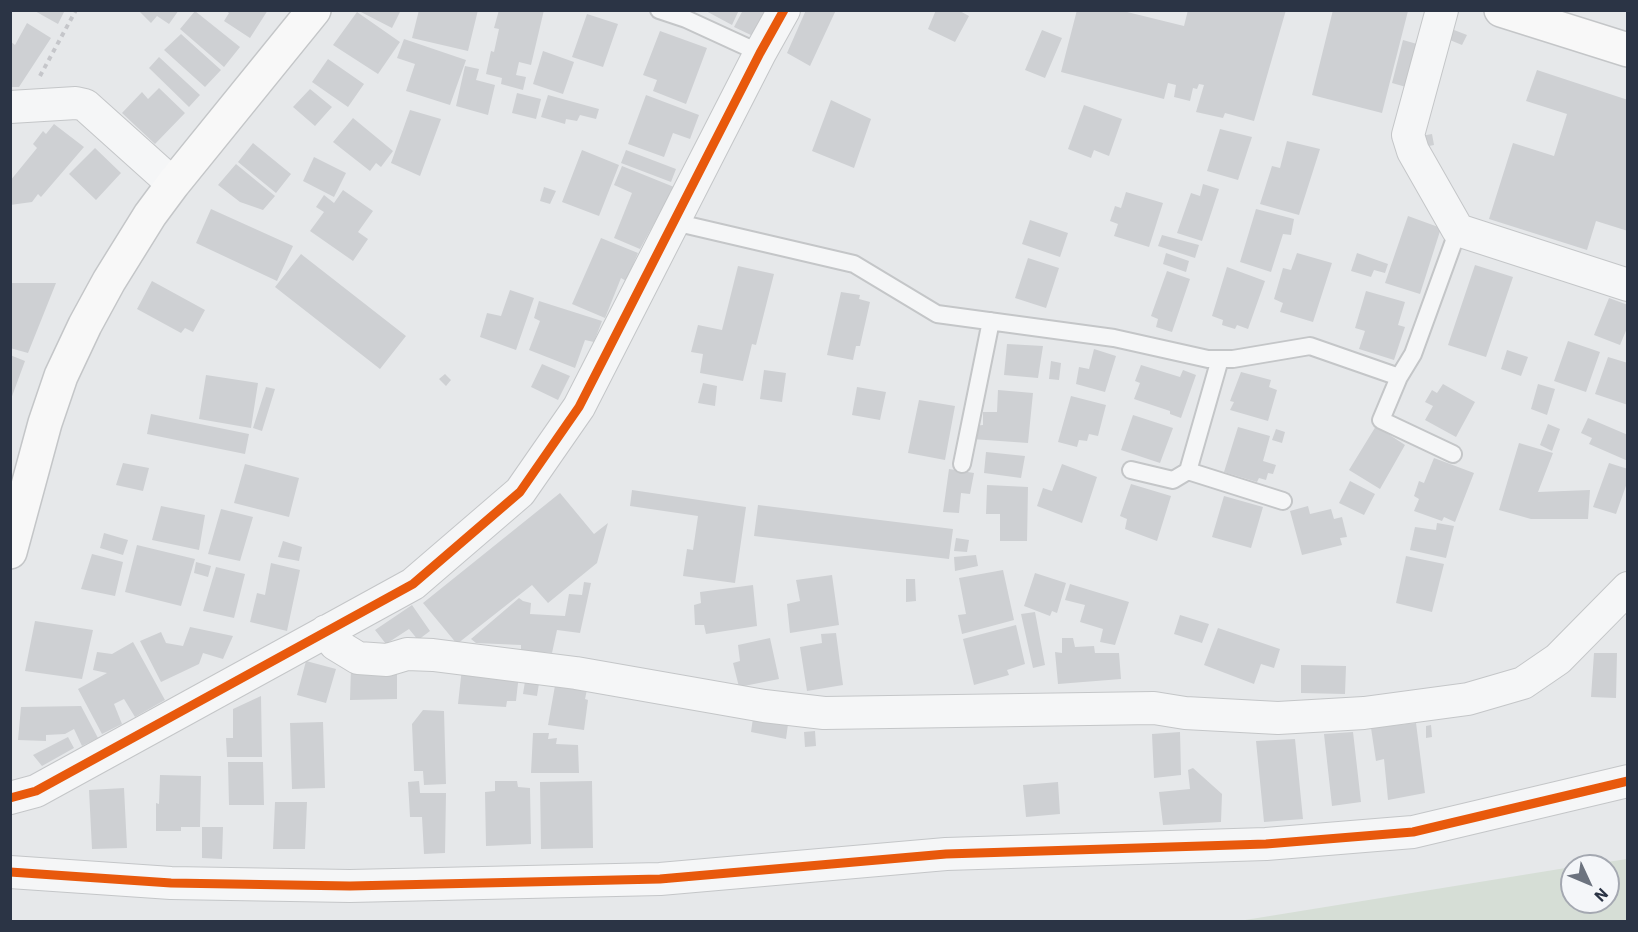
<!DOCTYPE html>
<style>
body{margin:0}
#map{position:relative;width:1638px;height:932px;overflow:hidden;background:#e6e8ea;font-family:"IBM Plex Sans",sans-serif}
canvas{display:block}
.frame{position:absolute;inset:0;border:12px solid #2b3445;pointer-events:none}
.north{position:absolute;left:1560px;top:854px;width:60px;height:60px;box-sizing:border-box;background:#f4f6f9;border:2px solid #a4a8b1;border-radius:50%;rotate:134deg;font-size:16px;font-weight:700;line-height:24px;text-align:center;color:#2b3445}
.north::after{content:'';display:block;margin:auto;width:21px;height:27px;background:#6c737f;clip-path:polygon(50% 0,100% 100%,50% 72%,0 100%)}
</style>
<div id="map">
<canvas width="1638" height="932"></canvas>
<div class="frame"></div>
<div class="north">N</div>
</div>
<script>
const context = document.querySelector('canvas').getContext('2d');
context.lineJoin = 'round';
function fillPath(path, color) {
  context.fillStyle = color;
  context.fill(path, 'evenodd');
}
function shape(rows) {
  const path = new Path2D();
  for (const r of rows) {
    path.moveTo(r[0], r[1]);
    for (let i = 2; i < r.length; i += 2) path.lineTo(r[i], r[i + 1]);
  }
  return path;
}
function trace(path, color, width, dash) {
  context.strokeStyle = color;
  context.lineWidth = width;
  context.lineCap = dash ? 'butt' : 'round';
  context.setLineDash(dash || []);
  context.stroke(path);
}
const green = shape([
 [1627,859,1627,921,1239,921,1572,867,1572,902,1608,902,1608,866,1581,866]
]);
const building = shape([
 [33,10,65,10,58,24],
 [138,10,179,10,169,24,157,16,151,23],
 [225,10,268,10,250,38,224,21,229,13],
 [357,10,401,10,392,28],
 [419,10,478,10,468,51,412,38],
 [499,10,544,10,531,65,519,62,516,75,526,77,523,90,501,84,502,78,486,74,491,51,494,52,499,29,494,28],
 [704,10,739,10,732,25],
 [743,10,766,10,753,36,734,27],
 [806,10,836,10,810,66,787,53],
 [936,10,958,10,969,16,955,42,928,29],
 [1077,10,1119,10,1184,26,1188,10,1286,10,1254,121,1225,113,1223,118,1196,112,1204,85,1199,84,1197,89,1193,88,1190,101,1174,97,1176,85,1168,83,1164,99,1061,72],
 [1333,10,1408,11,1382,113,1312,95],
 [195,11,240,47,224,67,180,29],
 [357,12,400,42,378,74,333,45],
 [587,14,618,24,603,67,572,57],
 [27,23,51,38,19,87,10,87,10,41,15,45],
 [1449,28,1467,35,1462,45,1445,38],
 [1042,30,1062,38,1045,78,1025,70],
 [660,31,707,48,686,104,653,91,657,80,643,75],
 [181,34,221,70,205,87,164,50],
 [404,39,466,60,450,105,406,91,415,64,397,58],
 [1403,40,1417,44,1406,87,1392,83],
 [543,51,574,62,563,94,533,84],
 [159,57,200,95,189,107,149,68],
 [328,59,364,84,348,107,312,82],
 [465,66,479,69,476,80,495,85,488,115,456,106],
 [1537,70,1628,100,1628,231,1596,221,1587,250,1489,219,1513,143,1554,156,1567,114,1526,101],
 [159,88,185,113,155,144,122,113,142,92,148,99],
 [310,89,332,107,315,126,293,107],
 [517,93,541,99,536,119,512,113],
 [548,95,599,109,596,119,580,115,577,121,566,119,565,124,541,117],
 [646,95,699,115,690,139,673,133,664,157,628,144],
 [831,100,871,119,854,168,812,151],
 [1084,105,1122,119,1109,156,1094,150,1091,158,1068,149],
 [410,110,441,119,420,176,391,163],
 [353,118,393,151,381,167,376,163,370,171,333,142],
 [54,124,84,147,41,197,38,194,32,202,10,205,10,181,37,148,33,144,43,131,46,134],
 [1220,129,1252,137,1238,180,1207,171],
 [1432,134,1434,145,1424,147,1421,136],
 [1287,141,1320,149,1299,215,1260,204,1272,166,1280,168],
 [253,143,291,174,276,193,238,162],
 [95,148,121,173,96,200,69,174],
 [582,150,619,165,599,216,562,202],
 [626,150,676,169,671,182,621,163],
 [314,157,346,173,334,197,303,181],
 [236,164,275,196,263,210,240,202,218,185],
 [622,166,674,187,640,249,614,238,632,193,614,185],
 [1203,184,1219,189,1202,241,1177,233,1191,193,1200,196],
 [544,187,556,191,550,204,540,201],
 [343,190,373,211,358,232,368,239,353,261,310,231,324,212,316,207,324,195,334,203],
 [1126,192,1163,203,1149,247,1114,236,1118,224,1110,221,1115,206,1121,208],
 [211,209,293,246,277,281,196,243],
 [1256,209,1294,219,1291,235,1283,234,1271,272,1240,262],
 [1408,216,1441,228,1420,294,1385,283],
 [1030,220,1068,233,1060,257,1022,244],
 [1162,235,1199,245,1195,258,1158,246],
 [601,238,638,253,626,281,621,278,605,318,572,304],
 [1166,253,1189,261,1186,272,1163,264],
 [1297,253,1332,263,1313,322,1280,312,1283,303,1274,299,1283,268,1291,270],
 [1357,253,1388,264,1385,273,1374,270,1371,277,1351,271],
 [301,254,406,336,380,369,275,287],
 [1028,258,1059,268,1046,308,1015,298],
 [1475,265,1513,277,1486,357,1448,345],
 [738,266,774,274,756,345,752,344,743,381,700,373,703,354,691,352,698,325,722,330],
 [1227,267,1265,281,1248,329,1237,325,1235,329,1222,325,1223,320,1212,316],
 [1167,271,1190,279,1172,332,1156,327,1158,319,1151,316],
 [152,281,205,310,193,332,185,328,181,333,137,309],
 [10,283,56,283,28,353,10,348],
 [510,290,534,298,516,350,480,337,487,313,501,316],
 [1366,291,1405,302,1398,325,1405,327,1394,360,1359,349,1365,331,1355,328],
 [841,292,860,295,859,299,870,302,860,346,856,346,853,360,827,355],
 [1609,298,1628,305,1628,326,1620,345,1594,335],
 [539,301,602,321,594,342,585,340,575,368,529,350,540,321,534,318],
 [1568,341,1600,352,1586,392,1554,381],
 [1007,344,1043,346,1038,378,1004,375],
 [1094,349,1116,356,1105,392,1076,384,1079,367,1089,369],
 [1507,350,1528,357,1521,376,1501,369],
 [10,355,25,361,11,399,10,399],
 [1608,357,1628,363,1628,405,1595,394],
 [1051,361,1061,363,1059,380,1049,379],
 [542,364,570,376,558,400,531,387],
 [1141,365,1180,377,1183,370,1196,375,1181,418,1170,414,1170,411,1134,399,1140,383,1135,381],
 [764,370,786,373,782,402,760,399],
 [1241,372,1271,380,1269,387,1277,390,1268,421,1230,410,1234,402,1230,401],
 [445,374,451,380,446,386,439,379],
 [206,375,258,383,251,428,199,419],
 [703,383,717,386,715,406,698,403],
 [1443,384,1475,402,1456,437,1425,420,1433,406,1425,402,1432,390,1437,393],
 [1538,384,1555,389,1547,415,1531,409],
 [266,387,275,389,262,431,253,428],
 [857,387,886,392,880,420,852,415],
 [998,390,1033,393,1028,443,972,439,971,426,983,425,983,412,997,412],
 [1071,396,1106,405,1098,436,1089,434,1087,441,1079,440,1077,447,1058,442],
 [919,400,955,406,945,460,908,453],
 [151,414,249,434,245,454,147,434],
 [1133,415,1173,428,1160,463,1121,450],
 [1588,418,1628,435,1628,461,1589,444,1592,438,1581,433],
 [1548,424,1560,429,1552,451,1540,445],
 [1376,426,1405,445,1380,489,1349,470],
 [1238,427,1270,436,1263,461,1276,465,1273,474,1268,473,1266,480,1259,478,1257,482,1224,472],
 [1276,429,1285,432,1282,443,1272,440],
 [1519,443,1553,453,1538,492,1590,490,1588,519,1531,519,1499,510],
 [986,452,1025,456,1021,478,984,473],
 [1434,458,1474,473,1455,522,1444,517,1442,521,1414,511,1419,499,1414,496,1419,481,1424,483],
 [123,463,149,468,143,491,116,485],
 [1609,463,1628,469,1628,480,1616,514,1593,507],
 [245,464,299,478,289,517,234,503],
 [1062,464,1097,477,1082,523,1037,506,1043,488,1052,491],
 [949,469,974,473,970,494,961,493,959,513,943,512],
 [1350,481,1375,494,1364,515,1339,503],
 [1131,484,1171,496,1157,541,1125,529,1127,519,1120,516],
 [987,485,1028,487,1027,541,1000,541,1000,514,986,514],
 [632,490,746,507,735,583,683,576,687,549,693,550,698,516,630,506],
 [560,493,594,534,608,523,597,563,548,603,532,585,457,644,423,603],
 [1224,496,1263,507,1251,548,1212,537],
 [758,505,953,529,949,559,754,536],
 [161,506,205,515,199,550,152,540],
 [1308,506,1310,514,1331,509,1334,519,1342,517,1347,537,1340,538,1342,545,1302,555,1290,511],
 [221,509,253,517,240,561,208,554],
 [1437,523,1454,526,1446,558,1410,550,1415,527,1436,530],
 [104,533,128,540,123,555,100,548],
 [956,538,969,540,967,552,954,551],
 [283,541,302,547,299,561,278,557],
 [137,545,195,559,181,606,125,592],
 [92,554,123,562,115,596,81,589],
 [976,555,978,566,955,571,954,557],
 [1406,556,1444,564,1432,612,1396,603],
 [196,562,211,566,208,577,194,573],
 [271,563,300,570,287,631,250,622,257,593,265,595],
 [216,567,245,574,234,618,203,611],
 [1003,570,1014,620,962,634,958,615,966,614,959,578],
 [1035,573,1066,583,1057,613,1052,611,1050,616,1024,606],
 [832,575,839,625,790,633,787,604,800,601,796,580],
 [906,579,915,579,916,601,906,602],
 [584,582,591,583,580,633,557,630,552,653,521,651,521,645,476,643,471,639,519,598,523,601,531,603,530,614,565,616,569,594,582,595],
 [1070,584,1129,602,1115,645,1100,642,1103,629,1080,622,1085,605,1065,600],
 [753,585,757,626,706,634,704,625,695,625,694,605,701,603,700,592],
 [412,605,430,631,418,640,409,629,386,644,375,630],
 [1035,612,1045,665,1033,668,1021,614],
 [1180,615,1209,624,1202,643,1174,634],
 [35,621,93,630,82,679,25,671],
 [1016,625,1025,664,1007,670,1009,675,974,685,963,639],
 [190,627,233,636,223,659,203,653,199,664,161,682,140,641,161,632,166,643,183,646],
 [1218,628,1280,649,1274,668,1261,664,1254,684,1204,665],
 [836,633,843,685,807,691,800,647,822,643,821,634],
 [770,638,779,679,739,687,733,663,740,661,738,645],
 [1062,638,1073,638,1075,647,1094,646,1095,653,1119,653,1121,679,1058,684,1055,652,1062,653],
 [133,642,165,700,135,717,124,699,114,704,122,724,102,734,78,689,107,673,93,670,97,652,112,654],
 [1594,653,1617,653,1616,698,1591,697],
 [306,661,336,669,326,703,297,695],
 [1301,665,1346,666,1345,694,1301,693],
 [351,668,397,668,397,699,350,700],
 [462,668,519,674,516,701,507,701,506,707,458,704],
 [526,675,540,677,537,696,523,694],
 [556,680,588,685,585,699,588,700,584,730,548,725],
 [261,696,262,757,227,757,226,738,233,738,233,709],
 [81,706,98,738,82,746,74,729,65,734,46,735,46,741,18,740,21,707],
 [423,710,444,711,446,784,424,785,423,771,414,771,412,724],
 [753,718,788,724,786,739,751,732],
 [323,722,325,788,292,789,290,723],
 [1416,723,1425,793,1388,800,1384,759,1376,761,1371,728],
 [1431,725,1432,737,1426,738,1426,726],
 [815,731,816,746,805,747,804,732],
 [1180,732,1181,775,1154,778,1152,734],
 [1353,732,1361,802,1332,806,1324,734],
 [533,733,549,733,548,739,557,738,556,744,578,745,579,773,531,773],
 [68,737,74,748,42,766,33,755],
 [1295,739,1303,819,1264,822,1256,741],
 [228,762,263,762,264,805,229,805],
 [1193,768,1222,794,1221,822,1163,825,1159,792,1190,789,1188,770],
 [160,775,201,776,200,827,181,827,181,831,156,831,156,803,159,804],
 [419,781,420,793,446,793,445,853,424,854,422,817,410,817,408,782],
 [495,781,517,781,518,787,530,788,531,844,486,846,485,792,495,791],
 [592,781,593,848,541,849,540,782],
 [1058,782,1060,814,1026,817,1023,785],
 [124,788,127,848,92,849,89,790],
 [275,802,307,802,305,849,273,849],
 [202,827,223,827,222,859,202,858]
]);
const path = shape([
 [40,76,76,10]
]);
const lane = shape([
 [659,10,686,19,760,53],
 [674,222,854,264,937,314,1114,338,1208,359,1233,359,1310,346,1399,377,1413,354,1458,230],
 [1399,377,1381,420,1453,454],
 [962,464,991,321],
 [1131,470,1173,480,1188,471,1220,359],
 [1188,471,1283,501]
]);
const street = shape([
 [1442,10,1408,135,1413,151,1458,230,1628,285],
 [10,107,76,103,85,105,173,184],
 [326,631,335,644,358,658,387,660,407,654,433,655,576,673,764,706,824,713,1154,708,1185,713,1278,718,1364,713,1468,699,1523,683,1558,659,1628,588],
 [10,798,36,791,413,584,520,492,579,407,760,53,784,10],
 [10,872,171,883,350,886,660,879,946,854,1266,844,1413,832,1628,781]
]);
const secondary = shape([
 [1501,10,1628,50],
 [10,552,45,423,61,376,85,325,109,281,150,215,173,184,314,10]
]);
const cycleway = shape([
 [10,798,36,791,413,584,520,492,579,407,760,53,784,10],
 [10,872,171,883,350,886,660,879,946,854,1266,844,1413,832,1628,781]
]);
fillPath(green, '#d6ded6');
fillPath(building, '#ced0d3');
trace(lane, '#c4c6c8', 20);
trace(street, '#c4c6c8', 34);
trace(secondary, '#c4c6c8', 36);
trace(path, '#c5c6ca', 4, [4.5, 4.5]);
trace(lane, '#f5f6f7', 16);
trace(street, '#f5f6f7', 32);
trace(secondary, '#f8f8f8', 33);
trace(cycleway, '#e8590c', 9);
</script>
